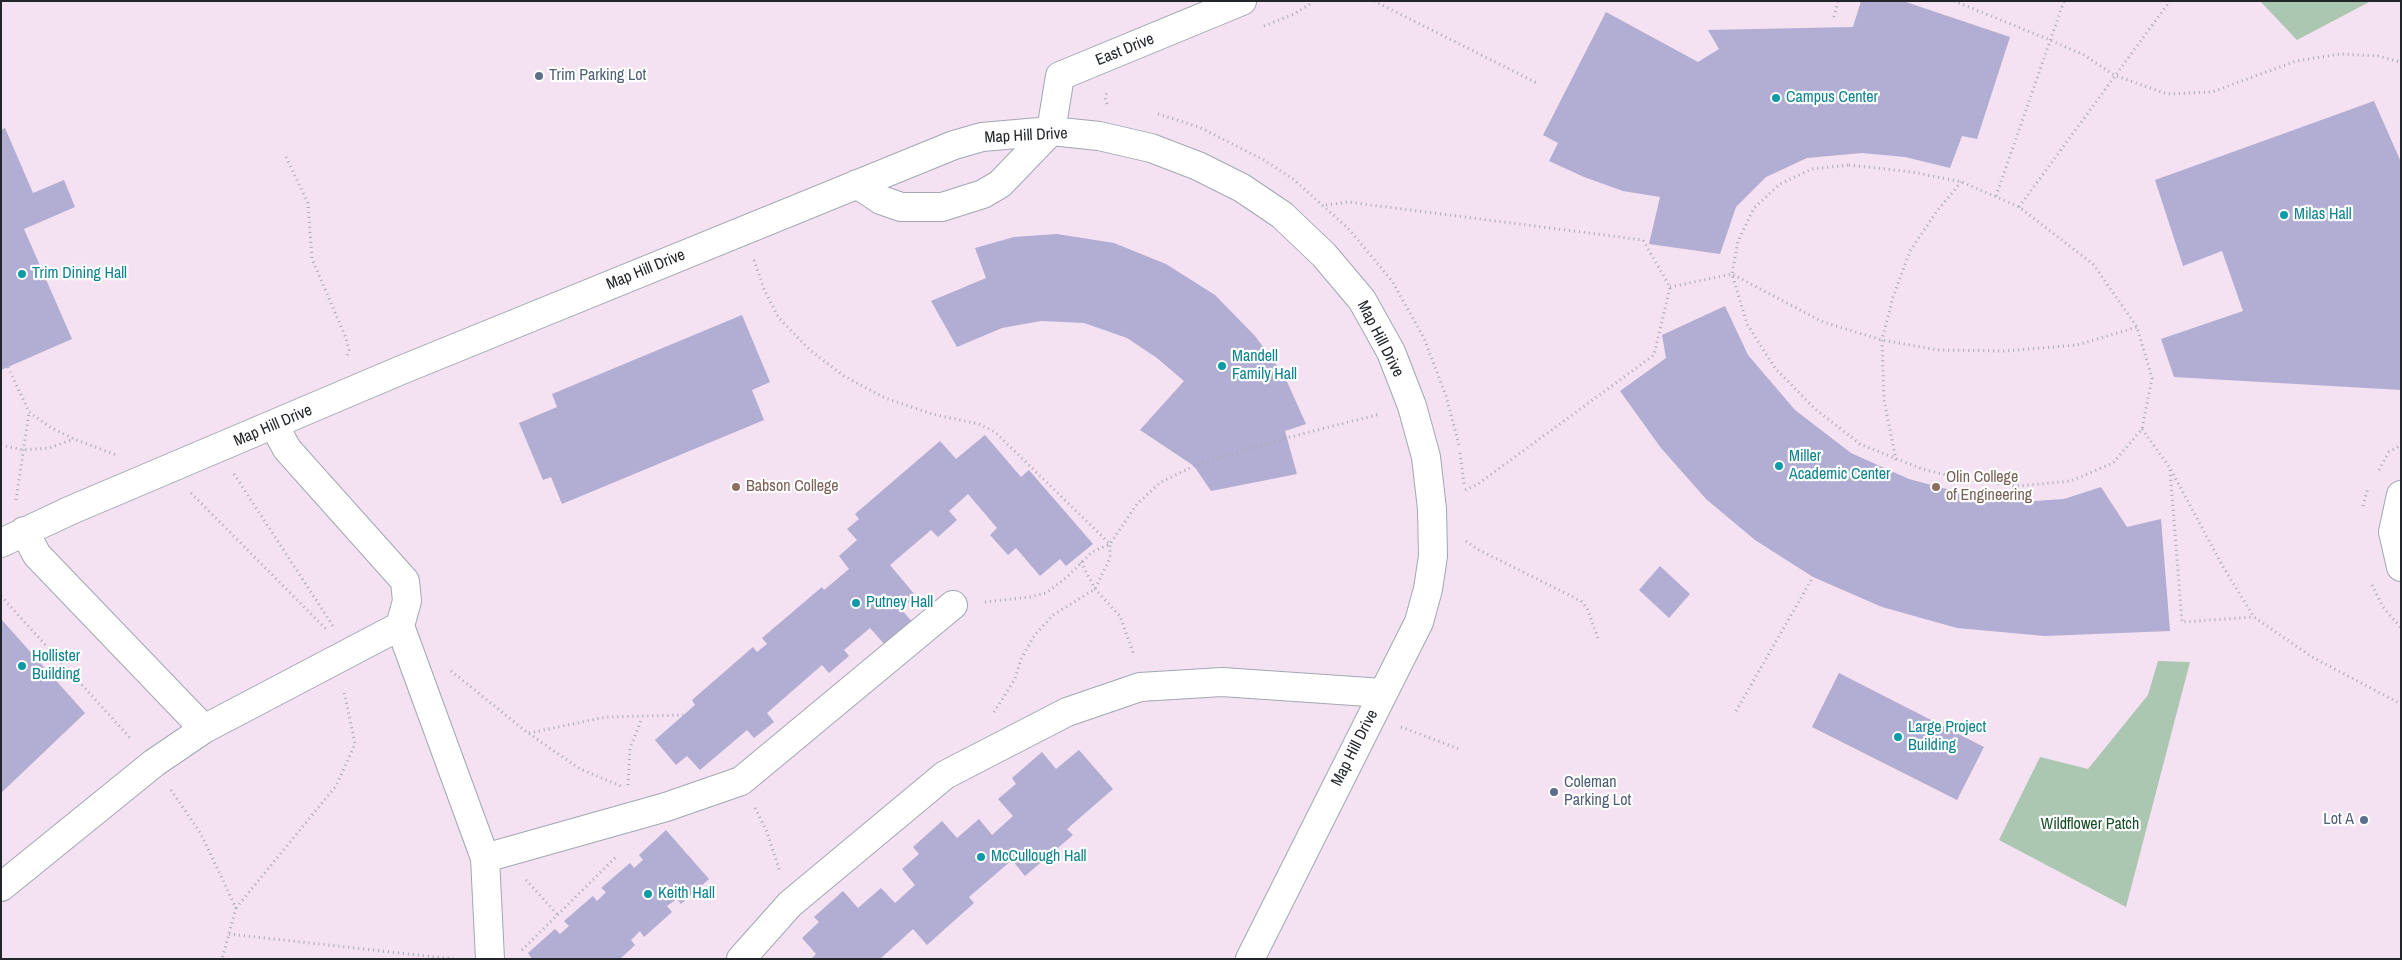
<!DOCTYPE html>
<style>
body{margin:0}
#map{position:relative;width:2402px;height:960px;overflow:hidden;background:#ebf3fc;font-family:"Archivo Narrow",sans-serif}
canvas{display:block}
.frame{position:absolute;inset:0;border:2px solid #222529;pointer-events:none}
</style>
<div id="map">
<canvas width="2402" height="960"></canvas>
<div class="frame"></div>
</div>
<script>
const context = document.querySelector('canvas').getContext('2d');
context.lineJoin = 'round';
function fillPath(path, color) {
  context.fillStyle = color;
  context.fill(path, 'evenodd');
}
function shape(rows) {
  const path = new Path2D();
  for (const r of rows) {
    path.moveTo(r[0], r[1]);
    for (let i = 2; i < r.length; i += 2) path.lineTo(r[i], r[i + 1]);
  }
  return path;
}
function trace(path, color, width, dash) {
  context.strokeStyle = color;
  context.lineWidth = width;
  context.lineCap = dash ? 'butt' : 'round';
  context.setLineDash(dash || []);
  context.stroke(path);
}
function label(font, color, halo, rows, align = 'center') {
  context.font = font + ' "Archivo Narrow",sans-serif';
  context.lineWidth = 4.5;
  context.setLineDash([]);
  context.textBaseline = 'middle';
  context.strokeStyle = halo;
  context.fillStyle = color;
  for (const [text, x, y, turn = 0] of rows) {
    context.save();
    context.translate(x, y);
    context.rotate((+turn || 0) * Math.PI / 180);
    context.textAlign = isNaN(turn) ? turn : align;
    if (halo) context.strokeText(text, 0, 0);
    context.fillText(text, 0, 0);
    context.restore();
  }
}
const education = shape([
 [1,1,2401,1,2401,959,1,959]
]);
const green = shape([
 [2260,1,2371,1,2297,40],
 [2158,661,2190,662,2126,907,1999,840,2040,757,2088,769,2148,695]
]);
const building = shape([
 [1861,1,1903,1,2010,37,1977,139,1962,136,1950,168,1905,157,1862,153,1807,158,1766,177,1736,207,1720,254,1649,244,1660,197,1623,191,1584,177,1549,161,1558,143,1543,135,1606,12,1698,62,1719,49,1708,30,1853,27],
 [2374,101,2401,162,2401,390,2174,377,2161,339,2243,311,2222,251,2183,266,2155,180],
 [5,128,33,193,64,180,75,207,24,229,72,339,1,370,1,130],
 [1057,234,1114,243,1166,264,1215,295,1255,336,1284,375,1306,424,1285,431,1297,474,1211,491,1194,466,1140,430,1184,381,1157,358,1127,338,1084,323,1041,321,1002,328,957,347,931,301,986,278,975,248,1014,237],
 [1725,306,1748,355,1795,410,1851,453,1909,479,1969,495,2020,502,2064,499,2101,487,2127,527,2161,519,2170,631,2045,636,1957,628,1882,607,1813,577,1755,540,1706,499,1661,448,1620,391,1666,358,1662,335],
 [742,315,770,382,752,390,764,420,562,504,551,477,543,480,519,423,557,407,552,394],
 [985,435,1021,477,1029,470,1093,544,1066,566,1060,559,1040,576,1016,548,1008,555,990,535,997,528,968,494,949,511,957,520,938,537,931,530,890,565,916,596,901,609,914,624,887,647,870,628,844,650,849,656,829,673,822,665,767,713,774,722,754,738,747,730,700,770,687,756,676,765,655,740,695,705,692,700,753,647,757,652,767,644,762,638,822,587,824,590,849,569,839,556,857,540,847,529,859,519,855,514,940,441,956,459],
 [1660,566,1690,594,1669,618,1639,590],
 [1,619,85,713,1,793],
 [1839,673,1984,747,1957,800,1812,727],
 [1079,750,1113,789,1067,829,1073,835,1025,876,1012,860,969,897,974,903,927,945,913,929,880,959,811,959,816,954,802,938,819,922,814,917,843,891,858,908,881,888,895,903,915,885,902,869,919,854,913,847,942,821,957,838,979,819,992,835,1013,816,998,799,1016,784,1012,778,1042,752,1056,769],
 [666,830,709,879,681,904,677,899,667,906,672,912,644,937,640,931,631,940,635,945,620,959,532,959,528,953,555,929,560,934,569,926,564,921,593,896,597,901,606,892,601,888,630,863,634,868,643,860,639,855]
]);
const path = shape([
 [1374,1,1537,83],
 [1954,1,2050,40,2084,55,2114,75,2167,94,2212,92,2296,61,2341,54,2378,56,2401,62],
 [1834,17,1838,1],
 [1264,26,1294,14,1312,3],
 [1107,104,1105,98,1107,91],
 [1158,114,1199,127,1264,160,1293,179,1348,228,1392,281,1424,338,1446,396,1459,445],
 [286,157,308,203,312,259,346,338,349,350,346,359],
 [1849,165,1912,172,1962,182,2019,207,2093,264,2137,327,2152,378,2142,429,2113,463,2071,481,2019,486,1963,479,1922,469,1860,444,1814,408,1775,368,1747,324,1732,274,1738,241,1754,208,1780,184,1812,169,1849,165],
 [1996,196,2064,1],
 [1326,205,1348,202,1643,240,1670,287,1654,355,1478,484,1465,490],
 [2019,207,2170,1],
 [754,260,764,289,778,317,810,350,844,376,885,398,932,414,979,424,995,432,1110,544,1110,558,1095,589,1053,615,1034,636,1021,659,1015,679,994,712],
 [1670,287,1732,274,1823,322,1882,340,1938,350,2006,351,2077,345,2137,327],
 [8,367,29,412,50,427,74,439,116,455],
 [2142,429,2170,468,2222,565,2254,617,2312,657,2401,704],
 [1,445,23,450,49,448,74,439],
 [1460,453,1464,484],
 [1896,460,1884,400,1882,340,1893,297,1910,251,1937,211,1961,182],
 [2170,470,2182,622,2254,617],
 [2379,470,2389,452,2401,445],
 [234,474,333,626],
 [191,493,326,629],
 [16,500,29,412],
 [2363,506,2368,488],
 [1466,541,1477,549,1581,601,1587,608,1599,641],
 [1081,562,1095,589,1120,616,1134,655],
 [2372,585,2383,607,2401,628],
 [1,596,132,740],
 [985,602,1030,597,1046,593,1066,578,1092,552,1110,544,1137,504,1161,482,1194,466,1286,438,1380,414],
 [451,671,528,733,580,769,621,786],
 [1736,711,1813,577],
 [1401,727,1459,749],
 [529,733,606,717,683,715],
 [628,785,630,748,642,718],
 [171,790,201,834,236,908,222,959],
 [755,808,767,832,780,872],
 [526,880,558,915],
 [236,908,336,786,355,744,344,691],
 [229,934,454,959],
 [522,950,617,856]
]);
const minor = shape([
 [857,184,881,200,901,207,942,207,983,194,1000,184,1051,131,1060,76,1242,1],
 [274,425,287,449,405,581,407,601,400,626,485,858,490,959],
 [2401,495,2393,532,2401,567],
 [24,531,37,555,204,729],
 [1,543,69,511,399,371,954,145,982,137,1051,131,1099,136,1151,148,1198,166,1242,188,1282,215,1324,255,1362,300,1391,352,1412,406,1426,457,1432,509,1433,556,1428,589,1419,622,1250,959],
 [485,858,666,807,741,781,953,605],
 [1,887,154,763,204,729,400,626],
 [741,959,790,904,945,775,1067,712,1140,687,1222,682,1383,693]
]);
const markers = [
 [539,76,5,"#5c6f8a"],
 [1776,98,5,"#0f9aa8"],
 [2284,215,5,"#0f9aa8"],
 [22,274,5,"#0f9aa8"],
 [1222,366,5,"#0f9aa8"],
 [1779,466,5,"#0f9aa8"],
 [736,487,5,"#8d6e63"],
 [1936,487,5,"#8d6e63"],
 [856,603,5,"#0f9aa8"],
 [22,666,5,"#0f9aa8"],
 [1898,737,5,"#0f9aa8"],
 [1554,792,5,"#5c6f8a"],
 [2364,820,5,"#5c6f8a"],
 [981,857,5,"#0f9aa8"],
 [648,894,5,"#0f9aa8"]
];
const streetNames = [
 ["East Drive",1125,50,-22],
 ["Map Hill Drive",1026,136,-3],
 ["Map Hill Drive",646,270,-22],
 ["Map Hill Drive",1380,339,63],
 ["Map Hill Drive",273,426,-23],
 ["Map Hill Drive",1355,748,-63]
];
const serviceNames = [
 ["Trim Parking Lot",549,76],
 ["Coleman",1564,783],
 ["Parking Lot",1564,801],
 ["Lot A",2354,820,"right"]
];
const cultureNames = [
 ["Campus Center",1786,98],
 ["Milas Hall",2294,215],
 ["Trim Dining Hall",32,274],
 ["Mandell",1232,357],
 ["Family Hall",1232,375],
 ["Miller",1789,457],
 ["Academic Center",1789,475],
 ["Putney Hall",866,603],
 ["Hollister",32,657],
 ["Building",32,675],
 ["Large Project",1908,728],
 ["Building",1908,746],
 ["McCullough Hall",991,857],
 ["Keith Hall",658,894]
];
const educationNames = [
 ["Olin College",1946,478],
 ["of Engineering",1946,496],
 ["Babson College",746,487]
];
const parkNames = [
 ["Wildflower Patch",2090,825]
];
fillPath(education, '#f4e1f2');
fillPath(green, '#abc6b1');
fillPath(building, '#b2add3');
trace(minor, '#a1a8b1', 30);
trace(path, '#a5abb2', 3, [1, 4]);
trace(minor, '#fff', 28);
for (const [x, y, r, color] of markers) {
  const dot = new Path2D();
  dot.arc(x, y, r, 0, 2 * Math.PI);
  context.fillStyle = color;
  context.fill(dot);
  trace(dot, '#fff', 2);
}
label('16px', '#222529', '#fff', streetNames);
label('16px', '#4e5e75', '#fff', serviceNames, 'left');
label('16px', '#0d838f', '#fff', cultureNames, 'left');
label('16px', '#785e54', '#fff', educationNames, 'left');
label('16px', '#164d29', '#fff', parkNames);
</script>
